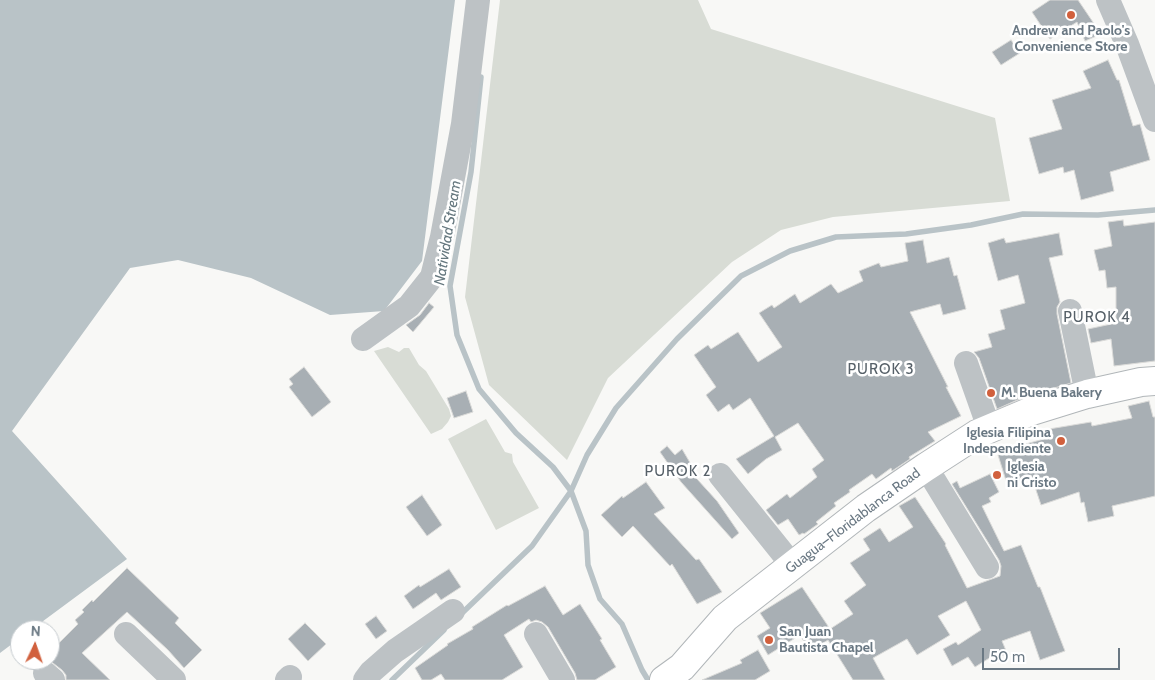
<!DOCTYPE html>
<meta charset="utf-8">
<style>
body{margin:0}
#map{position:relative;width:1155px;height:680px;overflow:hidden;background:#f8f8f6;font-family:Cabin,sans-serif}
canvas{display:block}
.north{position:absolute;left:10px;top:620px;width:50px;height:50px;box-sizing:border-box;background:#fff;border:1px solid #c3c9cd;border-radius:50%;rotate:3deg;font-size:14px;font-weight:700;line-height:20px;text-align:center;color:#6a7883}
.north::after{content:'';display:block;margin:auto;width:18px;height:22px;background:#d1603d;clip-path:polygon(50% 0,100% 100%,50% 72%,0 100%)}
.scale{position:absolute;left:982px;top:648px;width:138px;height:22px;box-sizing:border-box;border:2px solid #6a7883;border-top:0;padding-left:6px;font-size:15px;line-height:18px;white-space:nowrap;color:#6a7883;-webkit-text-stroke:4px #fff;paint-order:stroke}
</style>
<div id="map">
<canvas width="1155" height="680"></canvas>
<div class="north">N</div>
<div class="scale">50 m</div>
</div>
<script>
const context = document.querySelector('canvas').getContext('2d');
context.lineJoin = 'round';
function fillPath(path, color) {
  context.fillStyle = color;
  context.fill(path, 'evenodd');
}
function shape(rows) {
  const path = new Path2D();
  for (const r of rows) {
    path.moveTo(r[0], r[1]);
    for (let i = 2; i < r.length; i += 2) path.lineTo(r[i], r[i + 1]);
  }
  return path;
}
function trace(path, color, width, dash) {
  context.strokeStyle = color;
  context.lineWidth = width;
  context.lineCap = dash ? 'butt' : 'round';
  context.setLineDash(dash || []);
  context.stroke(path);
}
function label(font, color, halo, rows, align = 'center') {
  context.font = font + ' Cabin,sans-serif';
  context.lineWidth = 5;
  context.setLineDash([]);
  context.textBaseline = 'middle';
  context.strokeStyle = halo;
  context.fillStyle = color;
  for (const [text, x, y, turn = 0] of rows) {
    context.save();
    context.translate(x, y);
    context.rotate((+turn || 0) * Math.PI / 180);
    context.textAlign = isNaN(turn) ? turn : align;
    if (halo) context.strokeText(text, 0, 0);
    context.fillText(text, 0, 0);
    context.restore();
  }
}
const green = shape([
 [500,0,698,0,711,29,995,118,1010,201,833,217,781,230,732,262,608,378,567,460,489,385,465,297],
 [388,347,399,352,404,348,409,348,419,365,426,371,449,409,451,416,448,422,442,429,431,434,374,351],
 [486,419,505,452,512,454,513,462,539,508,496,530,448,439]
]);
const water = shape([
 [0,0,455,0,422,261,384,311,330,315,251,278,178,260,130,268,12,431,127,559,31,630,20,630,20,638,0,653]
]);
const stream = shape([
 [481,77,471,172,450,286,457,335,479,389,516,433,553,467,571,491,586,531,588,565,600,599,622,624,642,670,648,680],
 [460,615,532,546,571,491,587,455,616,408,677,339,741,276,790,251,836,237,906,234,971,225,1023,214,1098,215,1155,210],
 [392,680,444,630]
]);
const building = shape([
 [1050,0,1078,0,1101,34,1085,41,1077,22,1050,39,1032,12,1050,0],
 [1011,40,1020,53,1001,65,992,52,1011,40],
 [1108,60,1117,80,1119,80,1133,126,1140,124,1150,160,1110,172,1114,191,1081,200,1074,170,1064,173,1063,167,1039,174,1029,138,1062,129,1052,100,1091,88,1083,71,1108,60],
 [1123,220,1124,226,1155,222,1155,361,1114,366,1111,339,1091,343,1088,329,1116,323,1116,287,1107,288,1105,270,1099,271,1094,250,1112,246,1108,222,1123,220],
 [1059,233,1063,255,1049,258,1060,302,1057,307,1057,314,1071,383,1024,397,997,409,979,358,974,352,992,347,988,334,1005,329,1000,310,1025,303,1018,275,998,281,988,243,1004,238,1006,243,1059,233],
 [923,240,927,263,949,257,954,276,957,275,966,309,943,315,940,304,910,312,948,387,946,387,961,416,928,432,935,441,909,457,910,459,892,471,891,468,876,479,872,474,849,490,850,492,834,503,836,506,816,522,818,524,804,534,803,533,799,535,788,519,778,525,766,510,787,494,790,498,817,477,812,469,824,460,798,423,775,437,782,450,766,459,748,474,736,459,774,436,750,398,733,410,729,404,718,412,706,395,716,387,694,355,708,345,711,349,738,332,758,362,782,347,759,313,772,305,774,308,795,294,800,303,831,284,838,293,863,281,859,271,879,263,881,267,908,261,905,243,923,240],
 [429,303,434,307,413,332,406,325,420,315,429,303],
 [304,367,331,402,312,417,289,387,293,384,289,379,304,367],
 [466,391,473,412,454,418,447,398,466,391],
 [1149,401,1153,417,1155,417,1155,496,1112,506,1114,516,1088,522,1084,502,1081,503,1079,492,1041,505,1031,475,1008,487,998,455,1008,449,1051,437,1049,429,1091,422,1092,426,1132,418,1128,406,1149,401],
 [667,446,675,455,682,449,692,466,687,468,717,501,739,533,732,539,681,482,660,452,667,446],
 [990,474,999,492,989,498,991,502,982,506,1004,551,1021,545,1038,587,1040,587,1065,651,1040,660,1030,631,1002,641,1007,653,993,660,991,657,975,667,968,657,952,666,943,649,956,642,958,645,981,630,966,601,938,616,950,635,917,655,907,639,873,658,885,680,853,680,828,640,810,651,800,635,768,655,757,636,770,628,760,613,802,587,830,629,853,614,844,601,866,585,850,563,870,550,863,539,880,528,889,542,913,527,899,506,915,497,946,544,945,545,967,588,1000,576,1001,566,999,560,952,484,957,481,960,488,990,474],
 [646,482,665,508,654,514,696,560,699,559,722,592,697,604,672,564,670,566,633,526,622,537,601,515,622,496,623,498,646,482],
 [422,495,442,525,427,536,406,507,422,495],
 [127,568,179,618,175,623,202,650,184,668,168,650,127,612,82,653,110,680,66,680,66,675,62,670,49,660,50,652,78,624,75,620,84,612,82,610,92,600,93,602,127,568],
 [449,569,461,587,441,600,436,593,413,609,404,596,419,585,420,587,449,569],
 [545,586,563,615,580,604,602,639,600,640,616,667,595,680,577,680,575,673,548,627,542,622,536,620,531,622,529,619,504,635,523,667,502,680,445,680,441,674,431,680,422,680,415,668,448,645,447,644,473,629,472,627,507,605,508,606,545,586],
 [376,616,387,631,376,639,365,624,376,616],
 [305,623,326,644,308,661,288,639,305,623],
 [758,650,770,671,755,680,702,680,742,663,740,660,758,650]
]);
const minor = shape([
 [1108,0,1127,44,1155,120],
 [1070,311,1087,394],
 [363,339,409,306,432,277,442,237,463,124,478,0],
 [966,363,989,428],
 [926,467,987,567],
 [720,475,793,566],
 [126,634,174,680],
 [536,634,563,680],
 [45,673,53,680],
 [287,680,290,677],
 [365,680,371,672,395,651,453,611]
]);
const major = shape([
 [664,680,682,667,725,618,866,508,926,467,977,434,1029,412,1087,394,1141,382,1155,381]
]);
const markers = [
 [1071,15,5,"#d1603d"],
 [991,393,5,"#d1603d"],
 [1061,441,5,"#d1603d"],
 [997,475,5,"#d1603d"],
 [769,640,5,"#d1603d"]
];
const poiNames = [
 ["Andrew and Paolo's",1071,31,"center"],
 ["Convenience Store",1071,47,"center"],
 ["M. Buena Bakery",1001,393],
 ["Iglesia Filipina",1051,433,"right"],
 ["Independiente",1051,449,"right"],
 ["Iglesia",1007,467],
 ["ni Cristo",1007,483],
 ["San Juan",779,632],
 ["Bautista Chapel",779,648]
];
const streetNames = [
 ["Guagua–Floridablanca Road",853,521,-37]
];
const waterNames = [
 ["Natividad Stream",448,233,-81]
];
const neighbourhoodNames = [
 ["PUROK 4",1097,318],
 ["PUROK 3",881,370],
 ["PUROK 2",678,472]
];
fillPath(green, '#d8dcd5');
fillPath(water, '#b9c3c7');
trace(stream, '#b9c3c7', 5.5);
fillPath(building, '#a8afb4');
trace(building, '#dadad8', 1);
trace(major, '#b1b6b9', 30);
trace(minor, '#bdc2c5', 24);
trace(major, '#fff', 28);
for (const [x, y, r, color] of markers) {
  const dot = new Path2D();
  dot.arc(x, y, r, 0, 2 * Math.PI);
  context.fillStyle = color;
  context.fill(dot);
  trace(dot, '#fff', 2);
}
label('bold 14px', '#6a7883', '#fff', poiNames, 'left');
label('14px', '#6a7883', '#fff', streetNames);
label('italic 15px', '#66787f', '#fff', waterNames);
context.letterSpacing = '1px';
label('15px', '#576169', '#fff', neighbourhoodNames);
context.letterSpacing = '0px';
</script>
